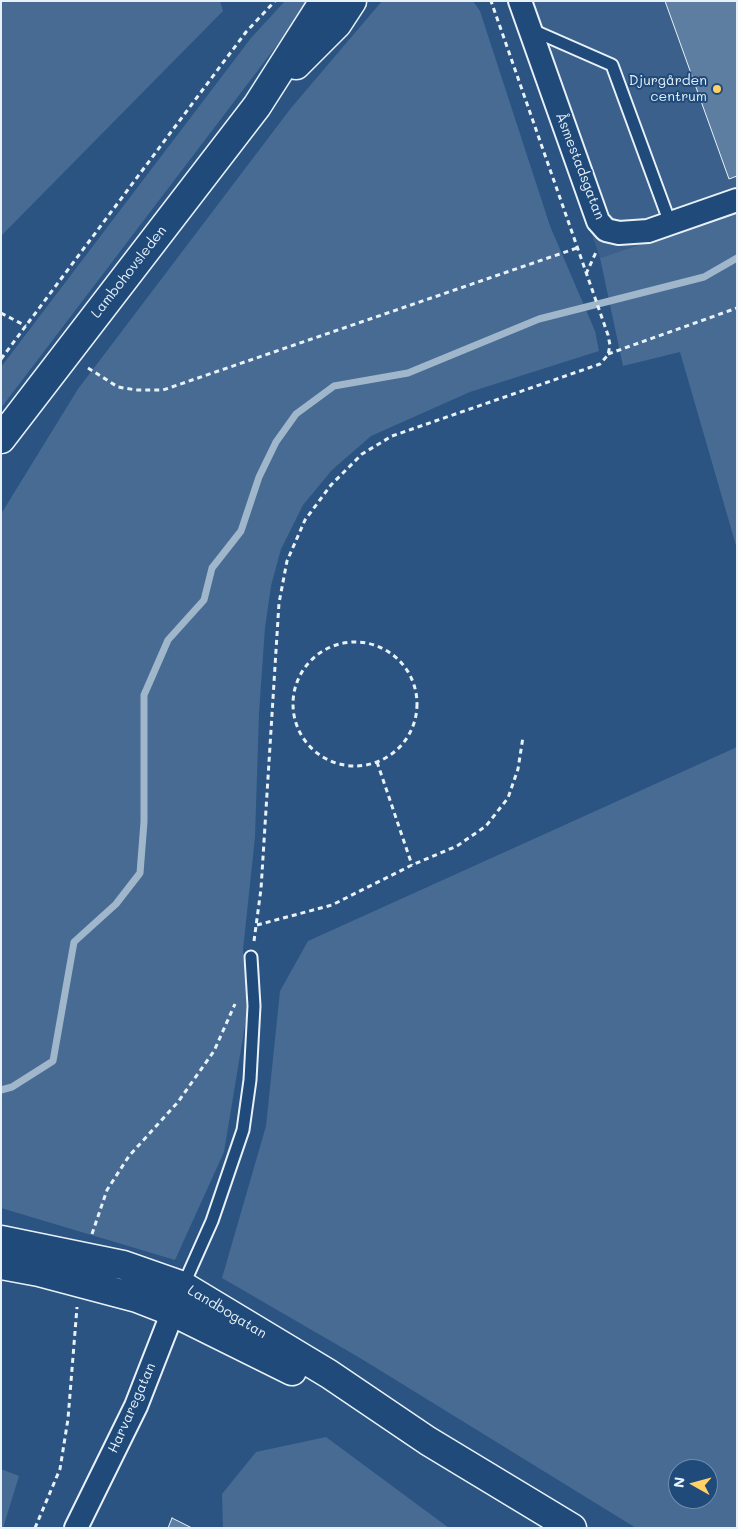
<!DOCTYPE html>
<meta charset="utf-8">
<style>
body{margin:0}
#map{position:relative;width:738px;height:1529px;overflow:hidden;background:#2b5482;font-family:Mali,sans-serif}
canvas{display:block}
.frame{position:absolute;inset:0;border:2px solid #e8f1f8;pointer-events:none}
.north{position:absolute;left:668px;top:1459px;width:50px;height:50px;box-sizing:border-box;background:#1f4a7a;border:1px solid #6f8dac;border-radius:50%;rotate:277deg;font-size:14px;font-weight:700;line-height:20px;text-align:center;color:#e8f1f8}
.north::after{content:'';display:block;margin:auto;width:18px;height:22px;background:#ffd166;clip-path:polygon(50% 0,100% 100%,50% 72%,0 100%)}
</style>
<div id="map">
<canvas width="738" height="1529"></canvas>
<div class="frame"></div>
<div class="north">N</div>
</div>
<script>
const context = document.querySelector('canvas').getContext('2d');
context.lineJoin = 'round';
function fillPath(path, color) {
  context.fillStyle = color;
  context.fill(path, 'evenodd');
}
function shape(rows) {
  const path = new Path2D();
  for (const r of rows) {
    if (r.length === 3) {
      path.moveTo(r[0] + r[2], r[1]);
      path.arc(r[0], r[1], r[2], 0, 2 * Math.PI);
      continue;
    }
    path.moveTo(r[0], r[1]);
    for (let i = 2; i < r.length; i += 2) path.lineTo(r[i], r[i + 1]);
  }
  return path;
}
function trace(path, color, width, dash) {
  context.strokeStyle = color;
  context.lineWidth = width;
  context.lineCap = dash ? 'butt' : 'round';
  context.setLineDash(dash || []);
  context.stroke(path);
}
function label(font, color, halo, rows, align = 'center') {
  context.font = font + ' Mali,sans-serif';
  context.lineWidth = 4;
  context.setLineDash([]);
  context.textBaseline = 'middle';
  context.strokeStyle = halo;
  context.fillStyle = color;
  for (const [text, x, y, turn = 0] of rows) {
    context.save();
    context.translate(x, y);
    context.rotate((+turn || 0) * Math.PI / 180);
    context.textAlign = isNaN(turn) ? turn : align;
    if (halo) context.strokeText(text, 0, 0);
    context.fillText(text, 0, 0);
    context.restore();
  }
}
const built = shape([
 [512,1,737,1,737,212,600,258]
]);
const green = shape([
 [1,1,220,1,223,11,1,236],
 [285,1,308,1,281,40,1,408,1,367,251,38],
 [382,1,473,1,480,11,550,226,595,331,599,351,470,392,371,436,332,470,303,505,281,549,271,586,265,628,259,713,255,837,243,950,247,1013,224,1152,175,1260,1,1208,1,514,78,389,291,108],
 [737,212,737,549,680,352,623,366,600,258],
 [737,747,737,1528,636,1528,360,1358,222,1278,266,1126,280,991,308,941],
 [678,1469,708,1469,708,1499,678,1499],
 [326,1437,449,1528,223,1528,222,1494,256,1452],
 [1,1469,19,1476,3,1528,1,1528]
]);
const stream = shape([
 [1,1090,12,1087,53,1061,74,942,116,904,140,873,144,822,144,695,168,640,204,600,212,568,241,531,259,477,276,442,296,414,334,386,408,373,539,319,704,277,737,258]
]);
const building = shape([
 [665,1,737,1,737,176,729,179,665,1],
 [172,1518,192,1528,168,1528,172,1518]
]);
const path = shape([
 [586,274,597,250],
 [1,313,26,326],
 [608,354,737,308],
 [1,359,246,32,275,1],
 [88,368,118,387,136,390,163,390,577,248],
 [355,704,62],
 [377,762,412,865],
 [257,925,332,905,412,865,457,846,486,826,508,798,518,769,523,737],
 [254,941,261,889,279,603,287,561,305,520,331,485,362,454,392,436,600,364,608,355,610,345,608,335,491,1],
 [92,1234,107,1190,129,1156,178,1102,214,1051,235,1004],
 [35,1528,60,1469,68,1419,77,1307]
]);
const service = shape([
 [530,29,612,65,670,223],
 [183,1286,212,1221,243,1130,250,1080,254,1006,251,957]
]);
const minor = shape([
 [520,1,598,221,606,230,619,233,648,231,737,200],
 [76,1528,136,1406,179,1296]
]);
const tertiary = shape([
 [1,1240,123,1265,183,1286,329,1374,428,1441,572,1528],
 [1,1265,39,1272,137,1298,173,1312,292,1371]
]);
const secondary = shape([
 [296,65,337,24,352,1],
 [1,439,257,106,324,1]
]);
const markers = [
 [717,89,5,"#ffd166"]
];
const poiNames = [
 ["Djurgården",707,81],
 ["centrum",707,97]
];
const streetNames = [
 ["Åsmestadsgatan",580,166,69],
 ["Lambohovsleden",129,272,-52],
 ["Landbogatan",227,1312,31],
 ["Harvaregatan",132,1408,-66]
];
fillPath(built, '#3a608b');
fillPath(green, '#476b93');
trace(stream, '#a0b6cb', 7);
fillPath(building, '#5d7da1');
trace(building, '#e8f1f8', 1);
trace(service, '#e8f1f8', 15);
trace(minor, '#e8f1f8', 26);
trace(tertiary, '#e8f1f8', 31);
trace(secondary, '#e8f1f8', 31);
trace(path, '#e8f1f8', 3, [5, 4]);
trace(service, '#1f4a7a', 11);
trace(minor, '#1f4a7a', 22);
trace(tertiary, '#1f4a7a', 28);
trace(secondary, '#1f4a7a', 28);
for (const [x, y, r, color] of markers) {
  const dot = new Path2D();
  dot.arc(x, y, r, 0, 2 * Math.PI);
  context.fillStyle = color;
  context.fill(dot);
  trace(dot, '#1f4a7a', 2);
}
label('14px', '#e8f1f8', '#1f4a7a', poiNames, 'right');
label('14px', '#e8f1f8', '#1f4a7a', streetNames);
</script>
